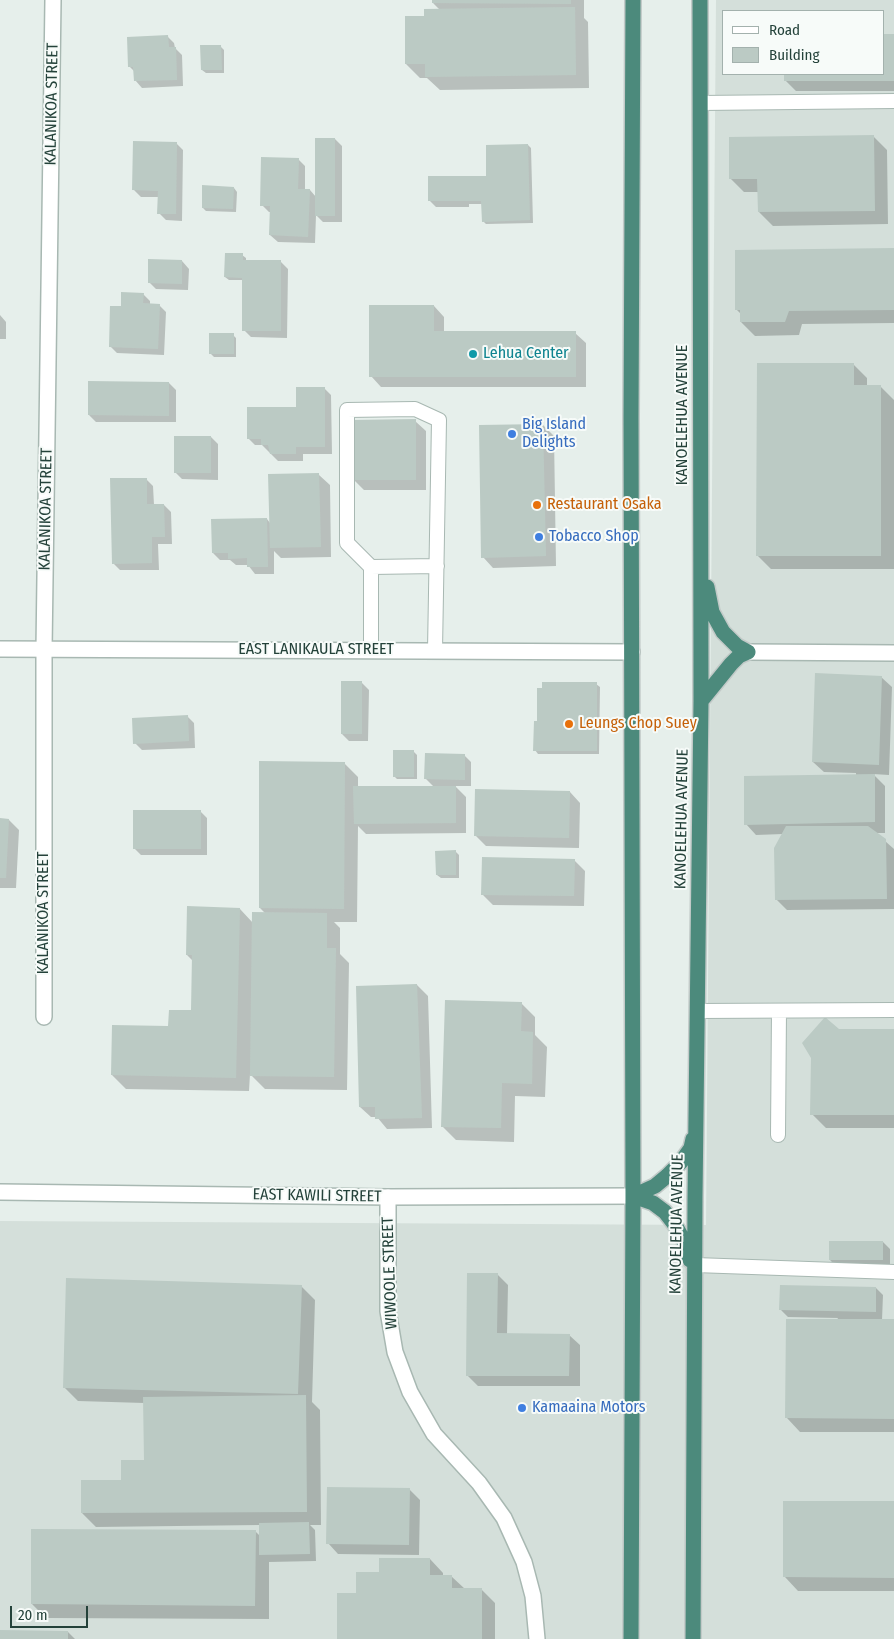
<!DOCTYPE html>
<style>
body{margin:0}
#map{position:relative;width:894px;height:1639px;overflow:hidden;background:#e6efeb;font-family:"Fira Sans Condensed",sans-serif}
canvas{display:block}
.legend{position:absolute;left:722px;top:10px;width:162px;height:65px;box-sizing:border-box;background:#f7fbf9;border:1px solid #a3b1ad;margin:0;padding:6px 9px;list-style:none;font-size:15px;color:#24423a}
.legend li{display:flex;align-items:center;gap:10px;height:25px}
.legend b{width:25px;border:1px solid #a3b1ad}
.scale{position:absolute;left:10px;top:1606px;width:78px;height:22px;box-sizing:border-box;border:2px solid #24423a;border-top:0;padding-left:6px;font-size:15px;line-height:18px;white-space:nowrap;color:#24423a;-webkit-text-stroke:4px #f7fbf9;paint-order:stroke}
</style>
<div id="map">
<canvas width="894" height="1639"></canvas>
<ul class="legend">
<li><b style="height:6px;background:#fff"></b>Road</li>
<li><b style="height:14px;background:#bbcac4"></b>Building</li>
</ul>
<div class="scale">20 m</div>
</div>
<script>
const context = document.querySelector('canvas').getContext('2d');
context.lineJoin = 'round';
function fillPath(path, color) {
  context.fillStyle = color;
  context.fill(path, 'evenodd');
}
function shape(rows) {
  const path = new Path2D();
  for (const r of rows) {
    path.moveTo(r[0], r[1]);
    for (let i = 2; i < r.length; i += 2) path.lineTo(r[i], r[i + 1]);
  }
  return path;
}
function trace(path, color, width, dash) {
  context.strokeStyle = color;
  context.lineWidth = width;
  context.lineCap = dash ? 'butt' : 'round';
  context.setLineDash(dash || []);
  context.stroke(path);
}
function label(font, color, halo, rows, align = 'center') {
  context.font = font + ' "Fira Sans Condensed",sans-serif';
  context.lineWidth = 4;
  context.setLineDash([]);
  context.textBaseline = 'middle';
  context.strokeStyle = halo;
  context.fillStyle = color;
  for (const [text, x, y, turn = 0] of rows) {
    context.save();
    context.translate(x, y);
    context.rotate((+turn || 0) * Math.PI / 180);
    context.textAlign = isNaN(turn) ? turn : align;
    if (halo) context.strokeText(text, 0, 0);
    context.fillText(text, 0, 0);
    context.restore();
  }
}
const built = shape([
 [716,0,894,0,894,1639,0,1639,0,1221,706,1225],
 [723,11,883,11,883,74,723,74]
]);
const shadow = shape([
 [433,0,584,0,584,18,588,22,589,88,440,90,427,78,420,78,406,64,425,17,440,10,433,3],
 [883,35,894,35,894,91,796,91,785,80,785,74,883,74],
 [167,36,174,43,175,48,182,55,183,86,142,88,135,80,135,72,129,66],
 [220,46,224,50,224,73,206,73,202,70],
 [873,136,887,150,888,224,773,226,759,212,759,192,744,192,730,178],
 [335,139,342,146,342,222,323,222,316,215,315,243,278,242,270,235,271,212,269,212,262,205,298,159,305,166,305,190,310,190,316,197],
 [176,143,183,150,182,221,166,220,159,213,159,197,141,197,134,190],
 [528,145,531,148,533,223,486,224,483,221,483,204,469,204,469,207,436,207,429,200,488,177],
 [234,188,237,192,236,212,206,211,203,208],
 [894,250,894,323,802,324,799,335,755,336,741,322,741,314,736,309],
 [242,255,246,258,246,261,281,262,288,269,287,338,251,337,244,330,244,280,229,280,225,277],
 [182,261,189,269,188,290,156,289,149,282],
 [143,294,150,301,150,305,159,305,166,312,164,355,117,353,110,346,122,308],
 [434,306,444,317,444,333,575,333,586,343,586,387,381,387,371,376],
 [0,315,6,322,6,339,0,339],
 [233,335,236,338,236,357,214,357,210,353],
 [853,364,867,378,867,386,880,386,894,400,894,569,771,569,757,555],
 [169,383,176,390,176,422,96,422,89,415],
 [324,388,331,395,332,454,303,454,303,461,278,461,262,445,255,445,248,438,297,408],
 [415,421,426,431,426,490,364,490,354,480],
 [543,425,554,436,556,566,493,568,483,557],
 [211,437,218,444,218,480,182,479,175,472],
 [319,475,330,485,331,557,281,558,274,551,274,574,255,574,248,565,236,565,230,560,220,560,213,553,267,519,270,523],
 [146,479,153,486,154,505,164,505,171,512,172,544,158,544,159,570,120,570,113,563],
 [881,677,892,687,889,775,873,774,885,786,885,833,876,833,894,849,894,909,787,910,776,899,783,834,756,835,746,824,856,776,856,773,824,772,813,762],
 [361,682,369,690,368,741,349,741,342,734],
 [596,684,600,687,599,754,538,754,535,750,538,722],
 [187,716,194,723,195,748,142,750,135,743],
 [413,751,417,755,417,779,397,779,394,776],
 [464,755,471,762,471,786,455,786,466,797,466,833,366,834,358,826,357,922,334,922,340,928,340,954,349,963,347,1090,265,1089,250,1074,249,1091,126,1089,112,1075,170,1027,192,1011,193,961,187,955,240,909,253,923,265,913,260,908,344,763,358,777,358,787,434,787,426,779],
 [570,792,580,803,579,848,486,846,475,835],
 [200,811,207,818,207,855,141,855,134,848],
 [0,819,9,820,19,830,16,888,0,888],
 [455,851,459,855,459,878,441,878,437,875],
 [574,860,585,871,584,906,493,905,483,895],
 [417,985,428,996,432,1128,387,1129,377,1117,371,1117,360,1107],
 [521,1003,535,1017,535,1035,547,1047,545,1097,515,1096,514,1142,456,1140,442,1126],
 [838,1031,894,1031,894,1128,826,1128,812,1114],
 [883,1242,890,1249,890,1267,837,1267,830,1260],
 [497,1274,508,1285,507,1334,569,1335,580,1345,580,1386,478,1386,467,1375],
 [301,1286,315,1300,312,1402,320,1410,321,1525,310,1525,315,1530,316,1561,269,1562,269,1619,46,1618,32,1604,256,1532,260,1536,260,1525,96,1527,82,1513,145,1462,144,1403,78,1401,64,1387],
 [876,1288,883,1295,882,1320,894,1320,894,1432,800,1432,787,1418,838,1318,788,1317,781,1310],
 [409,1489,420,1500,419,1555,338,1554,328,1543],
 [894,1502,894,1591,798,1591,785,1577],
 [430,1559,443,1573,443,1576,451,1576,465,1589,481,1589,495,1603,495,1639,339,1639,358,1595,381,1573],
 [0,1631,68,1632,75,1639,0,1639]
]);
const building = shape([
 [432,0,571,0,571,4,432,3],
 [575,7,576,75,425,77,425,64,405,64,405,16,424,16,424,9],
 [883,34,894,34,894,81,784,81,784,74,883,74],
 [168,35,169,47,176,47,177,80,134,81,133,67,128,67,127,37],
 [200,45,221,45,222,70,201,70],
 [874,135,875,211,758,212,757,179,729,179,729,137],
 [315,138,335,138,335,216,315,216],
 [133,141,177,142,176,214,157,214,158,191,132,190],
 [528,144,530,220,482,222,481,201,428,201,428,176,486,176,486,145],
 [261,157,299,158,298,189,310,189,308,237,269,235,270,206,260,206],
 [202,185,234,187,233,209,202,208],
 [894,248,894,310,789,311,785,322,740,322,740,310,735,310,735,250],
 [225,253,243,253,243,260,281,260,281,331,242,331,242,278,224,277],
 [148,259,182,260,182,284,148,283],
 [121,292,144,293,143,303,160,304,158,349,109,347,110,306,121,306],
 [369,305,434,305,434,331,576,331,576,377,369,377],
 [209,333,234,333,234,354,209,354],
 [757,363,854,363,854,385,881,385,881,556,756,556],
 [88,381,169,382,169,416,88,415],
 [296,387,325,387,325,447,296,447,296,454,270,454,268,445,261,445,261,439,247,439,247,407,296,407],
 [416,419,416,480,352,480,352,420],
 [543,424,546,556,481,558,479,425],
 [174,436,211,436,211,473,174,473],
 [319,473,321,547,270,548,268,474],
 [110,478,147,478,147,504,164,504,165,537,152,537,152,563,112,564],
 [267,518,268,567,247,567,247,558,228,559,228,553,212,553,211,519],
 [815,673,882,676,879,765,812,762],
 [341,681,362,681,362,734,341,734],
 [542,682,597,682,597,751,533,751,534,721,537,721,537,688,542,688],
 [188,715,189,741,133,744,132,718],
 [393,750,414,750,414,777,393,777],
 [425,753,465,754,465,780,424,779],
 [259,761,345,762,344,909,259,908],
 [875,774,875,822,744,825,744,776],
 [353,786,456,786,456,823,354,824],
 [475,789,570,791,569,838,474,836],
 [133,810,201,810,201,849,133,849],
 [0,818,9,819,6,878,0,878],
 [786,826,868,826,886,839,887,899,775,900,774,848],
 [456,850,456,875,436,875,435,851],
 [482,857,575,859,574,896,481,895],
 [187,906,240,908,236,1078,111,1075,112,1025,168,1026,169,1010,191,1010,192,955,186,955],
 [252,912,327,913,327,948,336,948,334,1077,250,1076],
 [417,984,422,1118,375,1119,375,1107,359,1107,356,986],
 [445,1000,522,1002,521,1031,533,1032,532,1084,502,1083,501,1128,441,1127],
 [825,1017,839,1029,894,1029,894,1115,810,1115,811,1058,802,1043],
 [829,1241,883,1241,883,1260,829,1260],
 [467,1273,498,1273,497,1333,570,1334,569,1376,466,1376],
 [66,1278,302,1285,298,1394,63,1388],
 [780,1285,876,1287,876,1312,779,1310],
 [786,1319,894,1319,894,1419,785,1418],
 [306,1395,307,1512,81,1513,81,1480,121,1480,121,1460,144,1460,143,1397],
 [327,1487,410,1488,409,1545,326,1544],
 [783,1501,894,1501,894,1578,783,1577],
 [309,1522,310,1554,259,1555,259,1523],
 [31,1529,256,1530,255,1606,31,1604],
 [379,1558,430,1558,430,1575,452,1575,452,1588,482,1588,482,1639,337,1639,337,1593,356,1593,356,1572,379,1572],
 [0,1630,68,1631,68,1639,0,1639]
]);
const service = shape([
 [700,103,894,101],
 [371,567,437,566],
 [371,650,371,567,347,543,347,410,415,409,439,420,435,650],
 [697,1011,894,1010],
 [778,1135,779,1011],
 [695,1265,894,1272]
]);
const minor = shape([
 [748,652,894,653],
 [44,1017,44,649,53,0],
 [388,1197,388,1311,395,1352,410,1392,434,1434,479,1483,504,1518,524,1562,533,1596,537,1639]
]);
const tertiary = shape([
 [0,649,632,652],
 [0,1192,388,1197,633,1196]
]);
const trunk = shape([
 [707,587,712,612,723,632,737,646,748,652],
 [701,701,731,664,739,656,748,652],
 [633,1196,653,1203,665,1212,675,1225,685,1243,690,1260],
 [633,1196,655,1186,667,1176,681,1162,691,1148,693,1139],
 [631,1639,633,1196,631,417,633,0],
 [693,1639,695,1197,701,701,700,0]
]);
const markers = [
 [473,354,5,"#0f9aa8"],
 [512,434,5,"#3f7fe0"],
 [537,505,5,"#e8710a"],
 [539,537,5,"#3f7fe0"],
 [569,724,5,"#e8710a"],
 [522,1408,5,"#3f7fe0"]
];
const streetNames = [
 ["KALANIKOA STREET",52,104,-89],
 ["KANOELEHUA AVENUE",683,415,-90],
 ["KALANIKOA STREET",46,509,-89],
 ["EAST LANIKAULA STREET",316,650],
 ["KANOELEHUA AVENUE",682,819,-89],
 ["KALANIKOA STREET",44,913,-90],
 ["EAST KAWILI STREET",317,1196,1],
 ["KANOELEHUA AVENUE",677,1224,-89],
 ["WIWOOLE STREET",390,1273,-92]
];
const cultureNames = [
 ["Lehua Center",483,354]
];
const shopNames = [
 ["Big Island",522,425],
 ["Delights",522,443],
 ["Tobacco Shop",549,537],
 ["Kamaaina Motors",532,1408]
];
const foodNames = [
 ["Restaurant Osaka",547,505],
 ["Leungs Chop Suey",579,724]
];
fillPath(built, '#d4dfda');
fillPath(shadow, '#0003');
fillPath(building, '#bbcac4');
trace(service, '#a8b8b2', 16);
trace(minor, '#a8b8b2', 18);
trace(tertiary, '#a8b8b2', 18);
trace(trunk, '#c2cac8', 18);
trace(service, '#fff', 14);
trace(minor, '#fff', 15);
trace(tertiary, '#fff', 15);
trace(trunk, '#4c8a7c', 15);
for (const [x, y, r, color] of markers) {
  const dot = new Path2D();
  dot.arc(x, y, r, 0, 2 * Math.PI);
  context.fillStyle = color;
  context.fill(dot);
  trace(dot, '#f7fbf9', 2);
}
label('16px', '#24423a', '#f7fbf9', streetNames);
label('16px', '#0d838f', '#f7fbf9', cultureNames, 'left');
label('16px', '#366cbe', '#f7fbf9', shopNames, 'left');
label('16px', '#c56008', '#f7fbf9', foodNames, 'left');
</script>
